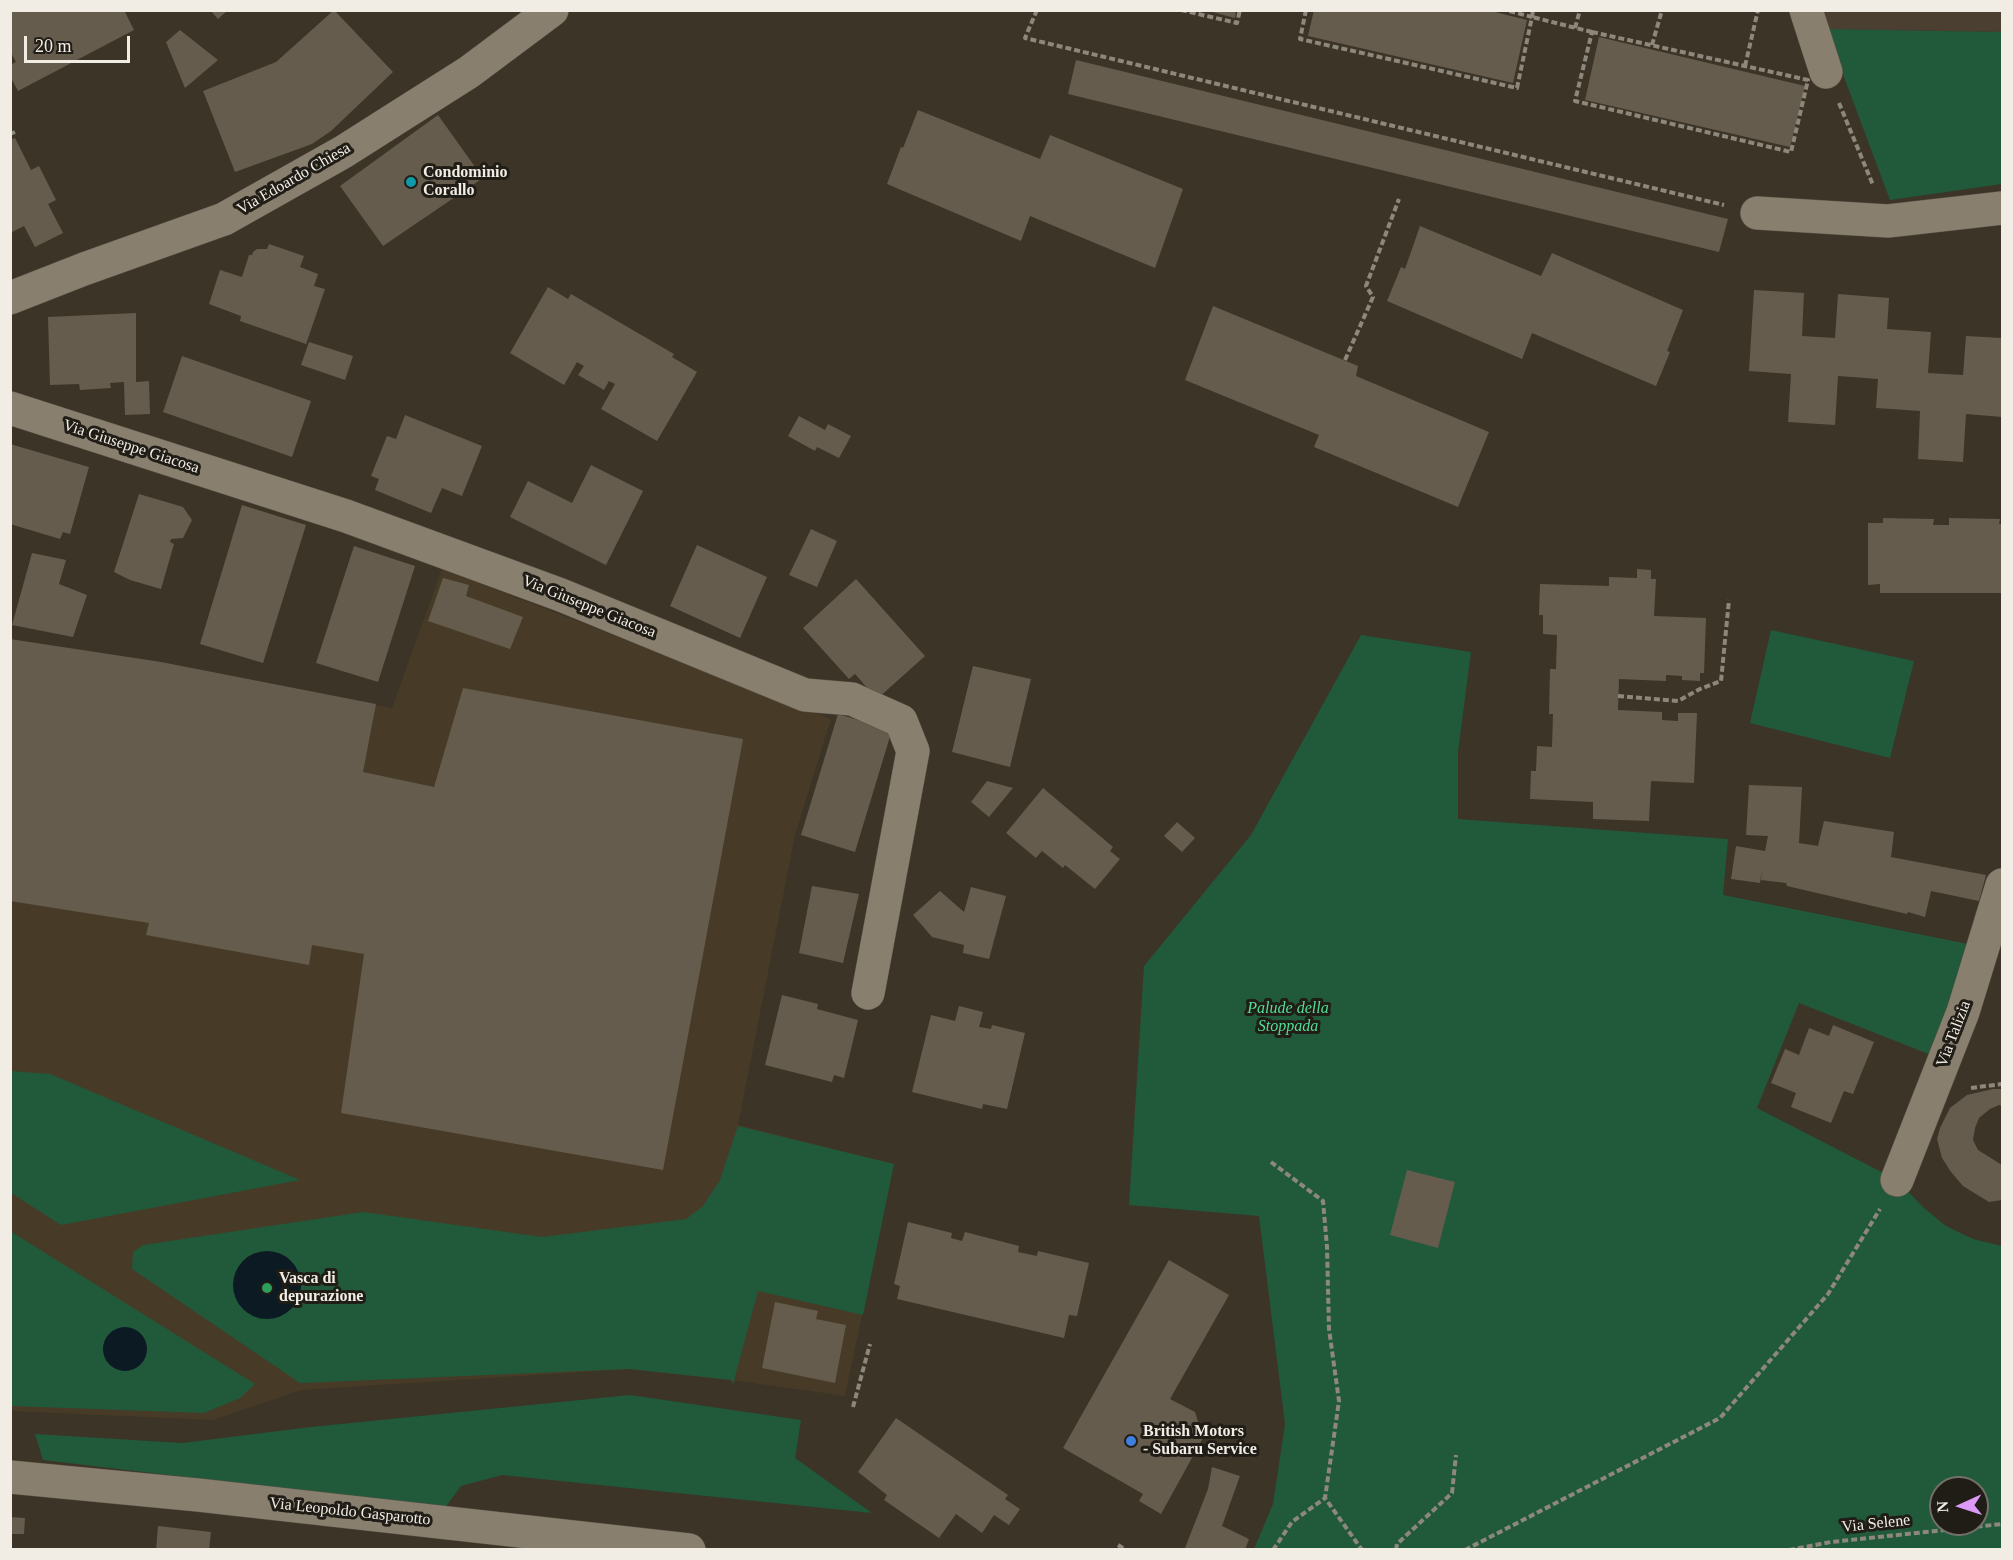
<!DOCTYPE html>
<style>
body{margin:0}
#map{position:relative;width:2013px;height:1560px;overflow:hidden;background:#3c3426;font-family:Georgia,serif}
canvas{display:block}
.frame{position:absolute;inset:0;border:12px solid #f2ede4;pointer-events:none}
.north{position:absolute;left:1929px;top:1476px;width:60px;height:60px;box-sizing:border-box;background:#201c16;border:2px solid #747068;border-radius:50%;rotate:267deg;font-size:16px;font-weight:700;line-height:24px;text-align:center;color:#f2ede4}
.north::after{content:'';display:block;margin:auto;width:21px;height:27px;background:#dc99f5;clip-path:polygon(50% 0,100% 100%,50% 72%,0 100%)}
.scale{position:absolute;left:24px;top:36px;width:106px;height:27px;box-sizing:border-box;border:3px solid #f2ede4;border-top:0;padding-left:8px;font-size:18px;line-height:21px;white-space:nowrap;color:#f2ede4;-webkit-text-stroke:4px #201c16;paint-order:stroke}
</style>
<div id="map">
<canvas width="2013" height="1560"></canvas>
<div class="frame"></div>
<div class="north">N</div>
<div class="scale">20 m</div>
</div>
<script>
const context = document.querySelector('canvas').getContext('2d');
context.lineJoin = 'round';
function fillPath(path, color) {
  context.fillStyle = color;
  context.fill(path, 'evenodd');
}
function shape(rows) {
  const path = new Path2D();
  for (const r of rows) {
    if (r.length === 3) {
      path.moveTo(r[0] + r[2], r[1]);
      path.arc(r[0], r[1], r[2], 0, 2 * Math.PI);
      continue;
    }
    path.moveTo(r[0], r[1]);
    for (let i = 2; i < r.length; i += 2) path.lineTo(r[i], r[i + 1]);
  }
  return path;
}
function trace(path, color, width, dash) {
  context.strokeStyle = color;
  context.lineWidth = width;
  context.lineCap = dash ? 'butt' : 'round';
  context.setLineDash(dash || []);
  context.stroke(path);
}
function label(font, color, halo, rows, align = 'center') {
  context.font = font + ' Georgia,serif';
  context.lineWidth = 6;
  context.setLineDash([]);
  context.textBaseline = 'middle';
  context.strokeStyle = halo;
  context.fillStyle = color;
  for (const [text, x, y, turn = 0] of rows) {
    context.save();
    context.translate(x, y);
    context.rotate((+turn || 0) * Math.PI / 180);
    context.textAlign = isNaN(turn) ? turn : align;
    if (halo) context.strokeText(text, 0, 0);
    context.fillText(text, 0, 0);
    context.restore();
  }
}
const built = shape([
 [442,569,831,719,795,835,738,1125,894,1164,845,1396,731,1380,629,1369,301,1390,213,1420,11,1411,11,640,392,708]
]);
const education = shape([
 [1821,11,2002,11,2002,32,1826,29]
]);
const green = shape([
 [1826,29,2002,32,2002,184,1890,200],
 [1771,630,1914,661,1890,758,1750,723],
 [1361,635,1471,652,1458,752,1458,819,1728,839,1723,895,1968,944,1931,1055,1799,1003,1757,1108,1897,1180,1924,1208,1946,1226,1973,1239,2002,1246,2002,1549,1254,1549,1273,1504,1285,1424,1259,1216,1129,1205,1144,966,1251,835],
 [1941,1488,1977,1488,1977,1524,1941,1524],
 [10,1071,50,1074,300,1180,61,1225,11,1193],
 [738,1126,894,1164,863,1315,758,1291,733,1384,731,1380,629,1369,300,1383,132,1269,133,1252,143,1245,363,1212,542,1237,686,1219,703,1206,720,1180],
 [10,1231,255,1384,240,1398,204,1413,11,1406],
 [630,1395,801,1420,795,1458,872,1513,502,1475,461,1486,445,1508,43,1460,35,1434,182,1443,311,1427]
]);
const water = shape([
 [267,1285,34],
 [125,1349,22]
]);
const building = shape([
 [10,10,124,10,134,30,18,91,10,76,10,65,16,62,10,51],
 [210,10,228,10,218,19],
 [334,10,393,72,331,131,312,144,235,172,203,91,276,62],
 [1205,10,1236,10,1235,18],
 [1314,10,1487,10,1527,20,1513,83,1308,36],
 [180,30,218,60,185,88,166,42],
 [1599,37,1805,86,1790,147,1585,100],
 [1076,60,1728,219,1719,252,1068,94],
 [918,110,1040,159,1050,135,1183,189,1155,268,1030,216,1021,241,887,184,901,147,903,148],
 [438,115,483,178,383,246,340,186],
 [15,138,31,170,39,166,56,200,48,204,63,233,35,247,24,226,10,233,10,140],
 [1420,226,1541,276,1552,253,1683,310,1667,351,1670,352,1656,386,1532,333,1522,359,1387,301,1401,267,1405,269],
 [269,244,304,256,300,267,318,274,314,286,325,289,306,344,240,321,241,316,209,304,220,270,242,277,249,255,252,255,253,252,257,249,267,249],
 [548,287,568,299,571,294,674,354,672,357,697,372,657,441,601,409,615,384,609,381,604,390,578,375,584,366,577,362,564,385,510,353],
 [1754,290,1804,293,1802,336,1835,338,1838,294,1889,298,1887,329,1931,332,1928,373,1963,375,1966,336,2002,338,2002,417,1966,414,1963,462,1918,459,1920,411,1876,408,1878,379,1838,376,1835,425,1788,422,1791,374,1749,371],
 [1213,306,1358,366,1356,376,1489,432,1458,507,1314,447,1319,435,1185,380],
 [136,313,136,382,149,381,150,414,125,415,124,382,110,383,111,388,80,390,79,384,50,385,48,317],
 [309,342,353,356,345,380,301,365],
 [182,356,311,401,292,457,163,412],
 [405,415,482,446,462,496,442,488,431,513,375,490,379,479,371,476,387,436,396,439],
 [799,416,825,430,828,424,851,436,839,458,817,447,815,451,788,436],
 [10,444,89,467,70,534,63,532,60,539,10,524,12,494,10,494],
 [591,465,643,491,606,565,510,517,528,481,572,503],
 [139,494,183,507,192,520,183,538,171,539,170,542,174,544,161,589,130,580,114,572],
 [242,505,306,525,263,663,200,644],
 [1883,518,1934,519,1933,525,1949,525,1949,518,2000,519,1999,524,2002,524,2002,593,1880,593,1880,584,1868,585,1868,523,1883,523],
 [811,529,837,541,817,587,789,575],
 [697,545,767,577,740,638,670,606],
 [354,546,415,566,378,682,316,663],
 [32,553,66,560,59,584,87,595,73,637,12,625],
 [1637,569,1651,570,1651,579,1656,579,1654,616,1706,618,1704,673,1700,673,1700,681,1682,680,1682,676,1666,675,1666,681,1619,679,1618,710,1662,712,1662,720,1678,721,1678,713,1697,713,1694,783,1651,781,1649,821,1593,819,1593,802,1530,799,1531,771,1536,771,1537,746,1552,747,1553,714,1549,714,1550,669,1556,669,1557,635,1543,634,1543,615,1539,615,1540,584,1609,586,1609,577,1637,578],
 [443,578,469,585,466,596,523,617,510,649,428,621],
 [856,579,925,656,877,699,855,674,849,679,803,628],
 [10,639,161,662,376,704,363,772,434,787,463,688,743,739,663,1170,341,1113,364,954,312,945,309,965,146,935,149,923,10,901],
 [973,666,1031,679,1010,767,952,752],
 [838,714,892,730,855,852,801,835],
 [987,781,1013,788,989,817,971,802],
 [1749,785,1802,787,1799,843,1818,846,1824,821,1894,832,1891,857,1986,875,1979,901,1931,891,1925,917,1908,912,1907,914,1787,886,1786,883,1761,880,1762,870,1760,883,1731,879,1736,846,1765,851,1768,836,1746,835],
 [1043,788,1113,847,1110,851,1120,859,1095,889,1065,865,1063,868,1042,851,1036,858,1006,833],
 [1177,822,1195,838,1182,852,1164,836],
 [812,886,859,894,843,963,799,953],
 [971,887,1006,896,989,959,963,953,964,945,932,937,913,915,940,891,964,912],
 [782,995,818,1004,817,1009,858,1020,844,1078,834,1075,832,1082,765,1065],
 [959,1006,983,1012,979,1027,991,1029,992,1025,1025,1033,1007,1109,983,1104,982,1109,912,1092,931,1015,955,1021],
 [1833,1025,1874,1042,1853,1094,1844,1091,1831,1123,1791,1107,1796,1093,1771,1083,1785,1049,1799,1055,1809,1028,1829,1036],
 [1993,1089,2002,1089,2002,1106,1999,1105,1990,1109,1979,1118,1975,1128,1973,1140,1978,1150,2002,1165,2002,1200,1989,1202,1963,1186,1951,1172,1942,1158,1937,1139,1940,1128,1950,1108,1967,1095],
 [1407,1170,1455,1182,1438,1248,1390,1235],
 [908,1222,952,1233,951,1238,962,1241,965,1232,1019,1246,1018,1252,1037,1256,1038,1251,1089,1263,1077,1316,1069,1315,1064,1338,897,1299,900,1286,894,1284],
 [1169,1260,1229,1295,1170,1399,1195,1412,1203,1438,1161,1514,1139,1501,1143,1494,1063,1448],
 [775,1302,818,1311,816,1319,846,1325,835,1383,762,1368],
 [896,1418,1008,1495,1005,1499,1020,1509,1009,1525,994,1515,982,1533,956,1514,939,1538,884,1500,887,1495,858,1472],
 [1212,1467,1240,1476,1222,1526,1249,1539,1245,1550,1190,1550,1185,1548,1208,1489],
 [10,1517,25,1518,24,1534,10,1534],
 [158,1526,211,1532,209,1550,156,1550]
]);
const path = shape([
 [1037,10,1025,38,1724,205],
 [1181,10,1237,23,1240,10],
 [1306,10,1300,39,1517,88,1532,17,1505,10],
 [1533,10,1532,17,1592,32],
 [1575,28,1580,10],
 [1592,32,1808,80,1791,152,1575,101,1592,32],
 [1652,45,1662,10],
 [1745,66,1758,10],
 [1839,103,1873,185],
 [10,134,15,132],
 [1345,360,1373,297,1366,286,1399,199],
 [1618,696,1678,701,1700,689,1721,681,1729,600],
 [1971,1088,2002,1084],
 [1271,1162,1323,1201,1327,1247,1329,1329,1339,1401,1325,1498,1362,1550],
 [853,1407,870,1344],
 [1118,1545,1126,1550],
 [1273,1550,1292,1522,1325,1498],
 [1396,1550,1397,1544,1452,1493,1456,1455],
 [1465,1550,1720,1418,1828,1294,1880,1209],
 [1789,1550,1831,1542,2002,1524]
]);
const minor = shape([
 [1806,10,1826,72],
 [1757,213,1888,221,2002,208],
 [10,298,84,269,224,219,343,152,469,72,552,10],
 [10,408,346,516,561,595,805,695,852,699,901,721,913,751,868,993],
 [1897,1180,1963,1012,2002,885],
 [10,1477,198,1495,689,1550]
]);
const markers = [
 [411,182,6,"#0f9aa8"],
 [267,1288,6,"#2e9e5b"],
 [1131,1441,6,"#3f7fe0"]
];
const poiNames = [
 ["Condominio",423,173],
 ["Corallo",423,191],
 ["Vasca di",279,1279],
 ["depurazione",279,1297],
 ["British Motors",1143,1432],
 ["- Subaru Service",1143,1450]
];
const streetNames = [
 ["Via Edoardo Chiesa",294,179,-30],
 ["Via Giuseppe Giacosa",131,447,18],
 ["Via Giuseppe Giacosa",589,607,22],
 ["Via Talizia",1954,1034,-69],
 ["Via Leopoldo Gasparotto",350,1512,6],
 ["Via Selene",1876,1524,-6]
];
const parkNames = [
 ["Palude della",1288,1009],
 ["Stoppada",1288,1027]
];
fillPath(built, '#473b27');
fillPath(education, '#4a3f30');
fillPath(green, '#21593b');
fillPath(water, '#0c1b23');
fillPath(building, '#655c4d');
trace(minor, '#595246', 34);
trace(path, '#8e887c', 4, [6, 3]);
trace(minor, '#897f6f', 33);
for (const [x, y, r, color] of markers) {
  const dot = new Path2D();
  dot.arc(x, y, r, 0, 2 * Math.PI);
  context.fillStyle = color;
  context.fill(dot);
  trace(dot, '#201c16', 2);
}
label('bold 16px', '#f2ede4', '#201c16', poiNames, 'left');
label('16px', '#f2ede4', '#201c16', streetNames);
label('italic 16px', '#51de96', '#201c16', parkNames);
</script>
